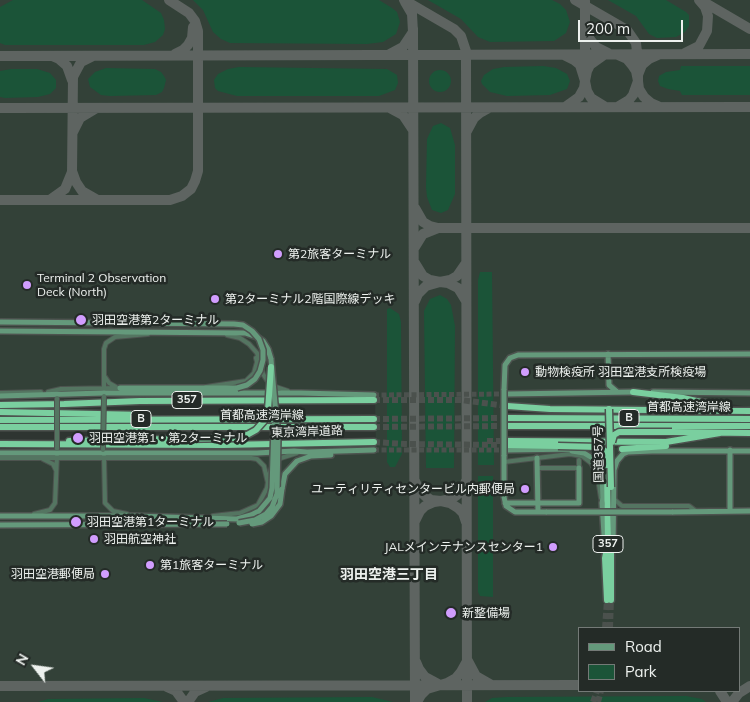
<!DOCTYPE html>
<meta charset="utf-8">
<style>
body{margin:0}
#map{position:relative;width:750px;height:702px;overflow:hidden;background:#2e3531;font-family:Mulish,sans-serif}
canvas{display:block}
.legend{position:absolute;left:578px;top:627px;width:162px;height:65px;box-sizing:border-box;background:#242b27;border:1px solid #747a77;margin:0;padding:6px 9px;list-style:none;font-size:15px;color:#edf1ee}
.legend li{display:flex;align-items:center;gap:10px;height:25px}
.legend b{width:25px;border:1px solid #747a77}
.north{position:absolute;left:10px;top:642px;width:50px;height:50px;-webkit-text-stroke:4px #242b27;paint-order:stroke;rotate:300deg;font-size:14px;font-weight:700;line-height:20px;text-align:center;color:#edf1ee}
.north::after{content:'';display:block;margin:auto;width:18px;height:22px;background:#edf1ee;clip-path:polygon(50% 0,100% 100%,50% 72%,0 100%)}
.scale{position:absolute;left:578px;top:20px;width:105px;height:22px;box-sizing:border-box;border:2px solid #edf1ee;border-top:0;padding-left:6px;font-size:15px;line-height:18px;white-space:nowrap;color:#edf1ee;-webkit-text-stroke:4px #242b27;paint-order:stroke}
</style>
<div id="map">
<canvas width="750" height="702"></canvas>
<ul class="legend">
<li><b style="height:6px;background:#64997b"></b>Road</li>
<li><b style="height:14px;background:#1b5438"></b>Park</li>
</ul>
<div class="north">N</div>
<div class="scale">200 m</div>
</div>
<script>
const context = document.querySelector('canvas').getContext('2d');
context.lineJoin = 'round';
function fillPath(path, color) {
  context.fillStyle = color;
  context.fill(path, 'evenodd');
}
function shape(rows) {
  const path = new Path2D();
  for (const r of rows) {
    if (r.length === 3) {
      path.moveTo(r[0] + r[2], r[1]);
      path.arc(r[0], r[1], r[2], 0, 2 * Math.PI);
      continue;
    }
    path.moveTo(r[0], r[1]);
    for (let i = 2; i < r.length; i += 2) path.lineTo(r[i], r[i + 1]);
  }
  return path;
}
function trace(path, color, width, dash) {
  context.strokeStyle = color;
  context.lineWidth = width;
  context.lineCap = dash ? 'butt' : 'round';
  context.setLineDash(dash || []);
  context.stroke(path);
}
function label(font, color, halo, rows, align = 'center') {
  context.font = font + ' Mulish,"Noto Sans JP",sans-serif';
  context.lineWidth = 5;
  context.setLineDash([]);
  context.textBaseline = 'middle';
  context.strokeStyle = halo;
  context.fillStyle = color;
  for (const [text, x, y, turn = 0] of rows) {
    context.save();
    context.translate(x, y);
    context.rotate((+turn || 0) * Math.PI / 180);
    context.textAlign = isNaN(turn) ? turn : align;
    if (halo) context.strokeText(text, 0, 0);
    context.fillText(text, 0, 0);
    context.restore();
  }
}
const built = shape([
 [0,0,750,0,750,407,716,402,710,407,675,407,674,405,600,407,507,406,507,448,657,448,719,438,750,437,750,702,0,702,0,449,376,448,375,397,0,397],
 [579,628,739,628,739,691,579,691]
]);
const green = shape([
 [13,0,142,0,161,13,164,20,165,29,163,35,155,42,144,45,5,45,0,43,0,7],
 [193,0,379,0,392,8,397,12,400,22,396,34,383,42,367,44,230,43,221,39,213,32,203,10],
 [428,0,552,0,560,4,566,10,570,22,566,33,554,41,490,42,478,37,461,19],
 [608,0,666,0,686,12,689,15,689,26,685,32,676,37,657,38,649,34,636,16],
 [543,66,556,68,567,74,570,81,567,89,550,95,507,96,490,92,482,84,481,81,484,75,493,69,504,67],
 [681,66,750,66,750,95,682,95,680,91,668,89,660,86,658,81,659,76,666,72,680,70],
 [239,67,387,69,397,75,398,83,395,90,379,96,237,96,218,91,215,88,214,80,218,74,228,69],
 [106,68,155,69,161,72,164,76,166,80,164,88,162,92,156,95,110,96,101,95,90,87,88,79,95,72],
 [11,69,37,69,50,73,56,80,56,88,50,94,38,97,5,98,0,97,0,71],
 [440,81,11],
 [441,123,450,128,455,145,455,194,448,210,441,213,432,210,427,197,426,187,427,139,433,126],
 [480,272,492,272,494,465,478,465,478,280],
 [440,295,447,299,451,305,455,326,454,468,426,468,424,311,430,299],
 [390,308,399,314,401,322,402,454,395,467,390,467,387,462,387,309],
 [478,476,493,476,493,597,480,596,478,592],
 [686,696,702,699,706,702,485,702,492,698,507,697],
 [372,697,393,702,208,702,223,698],
 [144,698,163,702,38,702,48,699]
]);
const taxiway = shape([
 [404,0,454,29,461,36,466,51,467,702],
 [575,0,627,30,636,43,638,61],
 [585,1,585,59],
 [702,1,750,29],
 [413,28,415,702],
 [586,31,589,38,596,47,608,53],
 [685,53,699,46,707,31,708,16,705,7,699,0],
 [175,54,183,50,188,45,192,38,193,27],
 [390,54,403,47,413,32,412,14,405,2],
 [564,55,574,60,580,65,585,81,584,88,579,97,565,107],
 [604,55,590,65,587,71,585,81,587,91,591,98,604,106],
 [618,55,627,59,632,65,636,71,638,81,633,95,629,100,619,106],
 [658,55,649,59,642,65,638,75,638,81,639,89,644,97,651,103,658,106],
 [0,56,750,54],
 [52,56,59,59,67,66,72,80],
 [0,108,750,107],
 [390,108,403,115,413,130],
 [467,131,474,118,480,113,489,108],
 [73,132,80,118,95,109],
 [72,171,76,182,82,191,96,199],
 [72,173,73,77,81,62,93,56],
 [51,199,65,189,72,172],
 [0,200,170,200,182,196,191,189,195,181,198,171,198,31,195,21,189,13,169,0],
 [415,208,423,222,430,226,438,228,750,228],
 [415,247,423,234,438,228],
 [415,263,423,276,430,280,440,282,450,280,457,276,466,263],
 [415,301,418,294,426,286,440,282,448,283,458,288,466,301],
 [415,481,419,490,425,496,431,500,441,501,451,499,457,495,462,490,466,481],
 [415,521,420,511,425,506,434,502,441,501,450,503,458,508,463,513,466,522],
 [468,661,476,676,490,684],
 [416,662,419,669,425,677,438,684],
 [0,686,579,685],
 [167,687,176,691,184,702],
 [720,691,727,702],
 [188,702,195,692,206,687],
 [417,702,421,695,427,689,447,683,456,678,461,672,466,663],
 [732,702,739,693,750,686]
]);
const secondaryTunnel = shape([
 [374,395,506,394],
 [374,450,507,450]
]);
const highwayTunnel = shape([
 [374,400,461,400,507,406],
 [374,419,507,418],
 [374,427,507,426],
 [487,441,507,441],
 [374,442,405,444,507,445],
 [605,628,607,600],
 [610,628,611,600],
 [593,702,597,691],
 [598,702,601,691]
]);
const street = shape([
 [227,335,240,338,249,344,257,353,263,374,267,380,276,387,288,391],
 [105,377,109,383,116,387],
 [206,387,246,381,254,373,257,362,256,358],
 [104,389,104,349,106,343,115,337,148,334],
 [48,392,61,389,120,388],
 [0,393,41,392],
 [104,456,105,503,113,511,127,514],
 [0,458,251,458,257,459,264,466,268,483],
 [43,459,53,464,56,470],
 [276,461,281,458,297,453],
 [504,462,570,454,582,456,591,463,597,472,601,498],
 [537,468,579,468,579,460],
 [615,500,622,506,689,506,697,512],
 [34,514,50,510,55,503,57,456],
 [213,516,240,513,258,505,267,488,269,475,272,467]
]);
const secondary = shape([
 [0,331,245,333,257,337,263,341,268,349,271,359],
 [608,354,609,385,616,391],
 [120,388,237,388],
 [504,390,505,365,510,358,518,355,750,354],
 [653,392,750,393],
 [508,394,635,392],
 [0,396,104,393,301,393,374,395],
 [507,450,576,449],
 [572,451,584,453,592,458,598,465,602,474,603,498,602,503,605,550],
 [0,453,257,453,294,451,307,452,374,450],
 [504,455,504,497,506,506,515,512,547,512],
 [537,458,538,512],
 [282,489,285,474,297,461,311,456,331,455],
 [505,503,579,503,579,468],
 [730,511,730,450],
 [672,512,750,511],
 [0,516,132,516,237,519,251,515,259,511],
 [613,549,614,470,617,461,623,454,628,452,652,451,750,451]
]);
const highway = shape([
 [633,392,683,398,728,408],
 [0,405,64,404,140,401,374,400],
 [507,406,550,409,750,411],
 [0,412,147,415],
 [507,418,750,419],
 [0,420,374,419],
 [507,426,750,426],
 [0,427,374,427],
 [672,432,750,433],
 [69,441,173,439],
 [507,441,666,442,720,433],
 [0,444,223,445,374,442],
 [507,445,558,446],
 [622,449,666,446],
 [611,544,611,600],
 [607,600,605,558,608,543,607,465]
]);
const streetBridge = shape([
 [57,449,57,398],
 [103,450,104,396]
]);
const secondaryBridge = shape([
 [0,322,234,324,243,325,252,331,259,339,263,350,263,360,260,371,255,379,247,385,237,388],
 [504,390,504,455],
 [259,511,270,498,272,488,274,425],
 [547,512,672,512],
 [239,523,255,520,266,514,272,507,277,494,278,437,271,359],
 [252,524,262,522,271,516,280,504,282,489],
 [0,525,227,524]
]);
const highwayBridge = shape([
 [609,409,611,487],
 [173,439,236,438,247,435,256,430,264,421,268,410,271,367],
 [612,442,614,435,619,432,672,432],
 [558,446,599,447,605,451,607,465]
]);
const markers = [
 [278,254,5,"#d19dfe"],
 [27,285,5,"#d19dfe"],
 [215,299,5,"#d19dfe"],
 [81,320,6,"#d19dfe"],
 [525,372,5,"#d19dfe"],
 [78,438,6,"#d19dfe"],
 [525,489,5,"#d19dfe"],
 [76,522,6,"#d19dfe"],
 [94,539,5,"#d19dfe"],
 [553,547,5,"#d19dfe"],
 [150,565,5,"#d19dfe"],
 [105,574,5,"#d19dfe"],
 [451,613,6,"#d19dfe"]
];
const shields = [
 [187,400,30],
 [629,418,20],
 [141,419,20],
 [608,544,30]
];
const shieldNames = [
 ["357",187,400],
 ["B",629,418],
 ["B",141,419],
 ["357",608,544]
];
const poiNames = [
 ["第2旅客ターミナル",288,254],
 ["Terminal 2 Observation",37,278],
 ["Deck (North)",37,292],
 ["第2ターミナル2階国際線デッキ",225,299],
 ["羽田空港第2ターミナル",92,320],
 ["動物検疫所 羽田空港支所検疫場",535,372],
 ["羽田空港第1・第2ターミナル",89,438],
 ["ユーティリティセンタービル内郵便局",515,489,"right"],
 ["羽田空港第1ターミナル",87,522],
 ["羽田航空神社",104,539],
 ["JALメインテナンスセンター1",543,547,"right"],
 ["第1旅客ターミナル",160,565],
 ["羽田空港郵便局",95,574,"right"],
 ["新整備場",462,613]
];
const streetNames = [
 ["首都高速湾岸線",689,407],
 ["首都高速湾岸線",262,415],
 ["東京湾岸道路",307,432,-2],
 ["国道357号",599,454,-91]
];
const neighbourhoodNames = [
 ["羽田空港三丁目",389,575]
];
fillPath(built, '#334138');
fillPath(green, '#1b5438');
trace(taxiway, '#5e6461', 10);
trace(secondaryTunnel, '#4b514d', 5, [5, 2.5]);
trace(highwayTunnel, '#4b514d', 6, [6, 3]);
trace(street, '#4d534f', 6);
trace(secondary, '#4d534f', 8);
trace(highway, '#4d534f', 9);
trace(street, '#547561', 4);
trace(secondary, '#64997b', 5);
trace(highway, '#7acf9f', 6);
trace(streetBridge, '#4d534f', 6, []);
trace(secondaryBridge, '#4d534f', 8, []);
trace(highwayBridge, '#4d534f', 9, []);
trace(streetBridge, '#547561', 4);
trace(secondaryBridge, '#64997b', 5);
trace(highwayBridge, '#7acf9f', 6);
for (const [x, y, r, color] of markers) {
  const dot = new Path2D();
  dot.arc(x, y, r, 0, 2 * Math.PI);
  context.fillStyle = color;
  context.fill(dot);
  trace(dot, '#242b27', 2);
}
for (const [x, y, w] of shields) {
  const box = new Path2D();
  box.roundRect(x - w / 2, y - 8.5, w, 17, 4);
  context.fillStyle = '#242b27';
  context.fill(box);
  trace(box, '#edf1ee', 1);
}
label('bold 11px', '#edf1ee', null, shieldNames);
label('12px', '#edf1ee', '#242b27', poiNames, 'left');
label('12px', '#edf1ee', '#242b27', streetNames);
label('bold 14px', '#edf1ee', '#242b27', neighbourhoodNames);
</script>
